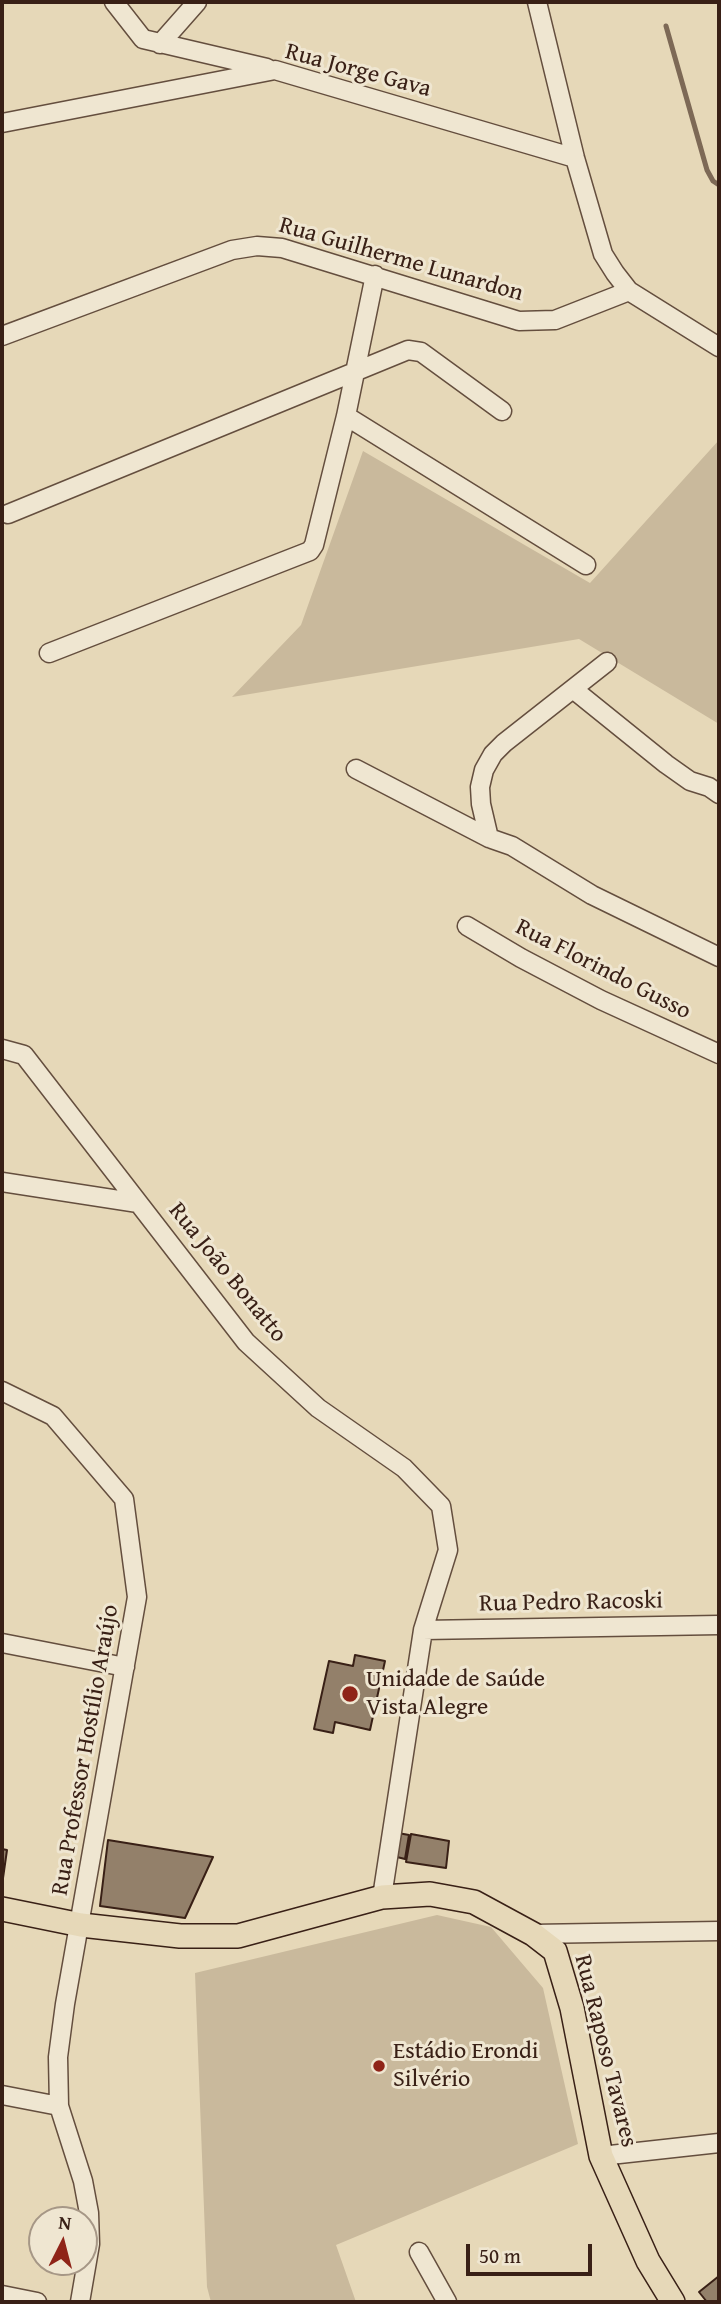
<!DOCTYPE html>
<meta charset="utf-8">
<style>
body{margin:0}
#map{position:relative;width:721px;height:2304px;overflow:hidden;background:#e6d8b8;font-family:"Gentium Book Plus",serif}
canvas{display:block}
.frame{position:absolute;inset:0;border:4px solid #392016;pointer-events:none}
.north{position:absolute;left:28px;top:2206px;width:70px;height:70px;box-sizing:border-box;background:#efe6d1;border:2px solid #a69786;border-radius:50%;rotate:6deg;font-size:19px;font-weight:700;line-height:28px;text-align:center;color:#392016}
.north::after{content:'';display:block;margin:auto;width:24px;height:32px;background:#8f2418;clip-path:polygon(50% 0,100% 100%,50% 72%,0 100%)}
.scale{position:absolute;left:466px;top:2244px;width:126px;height:32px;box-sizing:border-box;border:4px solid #392016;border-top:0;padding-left:9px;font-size:21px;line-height:24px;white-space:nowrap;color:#392016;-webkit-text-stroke:5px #efe6d1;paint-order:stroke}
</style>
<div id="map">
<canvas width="721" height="2304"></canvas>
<div class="frame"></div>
<div class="north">N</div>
<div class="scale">50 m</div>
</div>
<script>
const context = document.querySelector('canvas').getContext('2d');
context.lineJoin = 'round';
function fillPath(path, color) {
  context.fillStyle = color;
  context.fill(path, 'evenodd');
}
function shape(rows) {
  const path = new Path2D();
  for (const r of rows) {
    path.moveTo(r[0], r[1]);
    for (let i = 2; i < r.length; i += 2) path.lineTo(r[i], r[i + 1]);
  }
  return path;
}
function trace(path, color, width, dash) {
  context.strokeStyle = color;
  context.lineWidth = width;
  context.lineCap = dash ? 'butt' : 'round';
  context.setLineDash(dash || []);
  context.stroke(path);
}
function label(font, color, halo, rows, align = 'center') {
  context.font = font + ' "Gentium Book Plus",serif';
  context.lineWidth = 6;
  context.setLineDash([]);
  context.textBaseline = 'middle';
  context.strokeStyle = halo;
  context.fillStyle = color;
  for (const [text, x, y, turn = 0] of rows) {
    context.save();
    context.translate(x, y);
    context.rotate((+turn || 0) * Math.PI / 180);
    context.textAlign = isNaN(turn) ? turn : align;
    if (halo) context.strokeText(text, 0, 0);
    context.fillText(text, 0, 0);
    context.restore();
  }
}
const green = shape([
 [719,440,719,724,579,639,232,697,301,625,363,451,590,583],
 [437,1915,491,1927,543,1988,578,2144,336,2245,356,2302,211,2302,207,2287,195,1973]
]);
const stream = shape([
 [666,26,707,170,713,181,719,185]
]);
const building = shape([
 [355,1655,385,1661,370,1730,335,1722,333,1733,314,1729,329,1661,353,1666,355,1655],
 [398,1833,409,1835,405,1859,393,1856,398,1833],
 [411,1834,449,1841,446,1868,406,1862,411,1834],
 [108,1840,213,1857,185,1918,100,1906,108,1840],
 [2,1849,7,1850,3,1878,2,1877,2,1849],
 [719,2276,719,2302,707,2302,699,2292,719,2276]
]);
const minor = shape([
 [114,2,143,39,267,68],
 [537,2,575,158,603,254,615,273,629,291,719,347],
 [160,44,197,2],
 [2,123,275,70,575,158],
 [2,336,232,250,257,246,282,248,519,321,555,320,629,291],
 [346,416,586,565],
 [8,514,408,350,421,352,502,411],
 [49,653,310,551,314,545,346,416,375,275],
 [573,689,666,764,690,781,709,787,719,794],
 [356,769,489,838,512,846,592,895,719,957],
 [489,838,481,804,480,787,484,770,493,754,504,743,607,662],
 [467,926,521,958,601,1000,719,1054],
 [2,1049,24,1055,246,1342,318,1408,404,1468,441,1506,448,1550,423,1630,382,1897],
 [2,1182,138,1203],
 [2,1391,53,1416,124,1499,137,1597,65,2004,58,2057,59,2106,83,2181,89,2213,90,2244,80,2302],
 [423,1630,719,1625],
 [2,1643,125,1667],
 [533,1934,719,1931],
 [2,2095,59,2106],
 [601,2156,719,2143],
 [419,2252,447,2302],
 [2,2295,37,2302]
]);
const major = shape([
 [2,1909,81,1925,180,1936,238,1936,382,1897,430,1894,474,1902,533,1934,555,1951,572,2008,601,2156,648,2261,673,2302]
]);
const markers = [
 [350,1694,9,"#8f2418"],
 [379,2066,7,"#8f2418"]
];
const streetNames = [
 ["Rua Jorge Gava",358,71,15],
 ["Rua Guilherme Lunardon",401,260,16],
 ["Rua Florindo Gusso",603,970,27],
 ["Rua João Bonatto",227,1273,51],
 ["Rua Pedro Racoski",571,1603,-1],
 ["Rua Professor Hostílio Araújo",86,1750,-80],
 ["Rua Raposo Tavares",605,2051,76]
];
const poiNames = [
 ["Unidade de Saúde",366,1680],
 ["Vista Alegre",366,1708],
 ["Estádio Erondi",393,2052],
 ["Silvério",393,2080]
];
fillPath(green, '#c9b99c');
trace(stream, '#7d6956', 5);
fillPath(building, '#93806a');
trace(building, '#392016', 2);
trace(minor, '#644e3e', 21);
trace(major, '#392016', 26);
trace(minor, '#efe6d1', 18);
trace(major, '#e6d8b8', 23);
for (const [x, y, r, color] of markers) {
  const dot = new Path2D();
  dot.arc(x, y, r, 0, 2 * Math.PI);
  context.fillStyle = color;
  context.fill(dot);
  trace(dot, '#efe6d1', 2.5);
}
label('24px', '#392016', '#efe6d1', streetNames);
label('24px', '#392016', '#efe6d1', poiNames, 'left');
</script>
